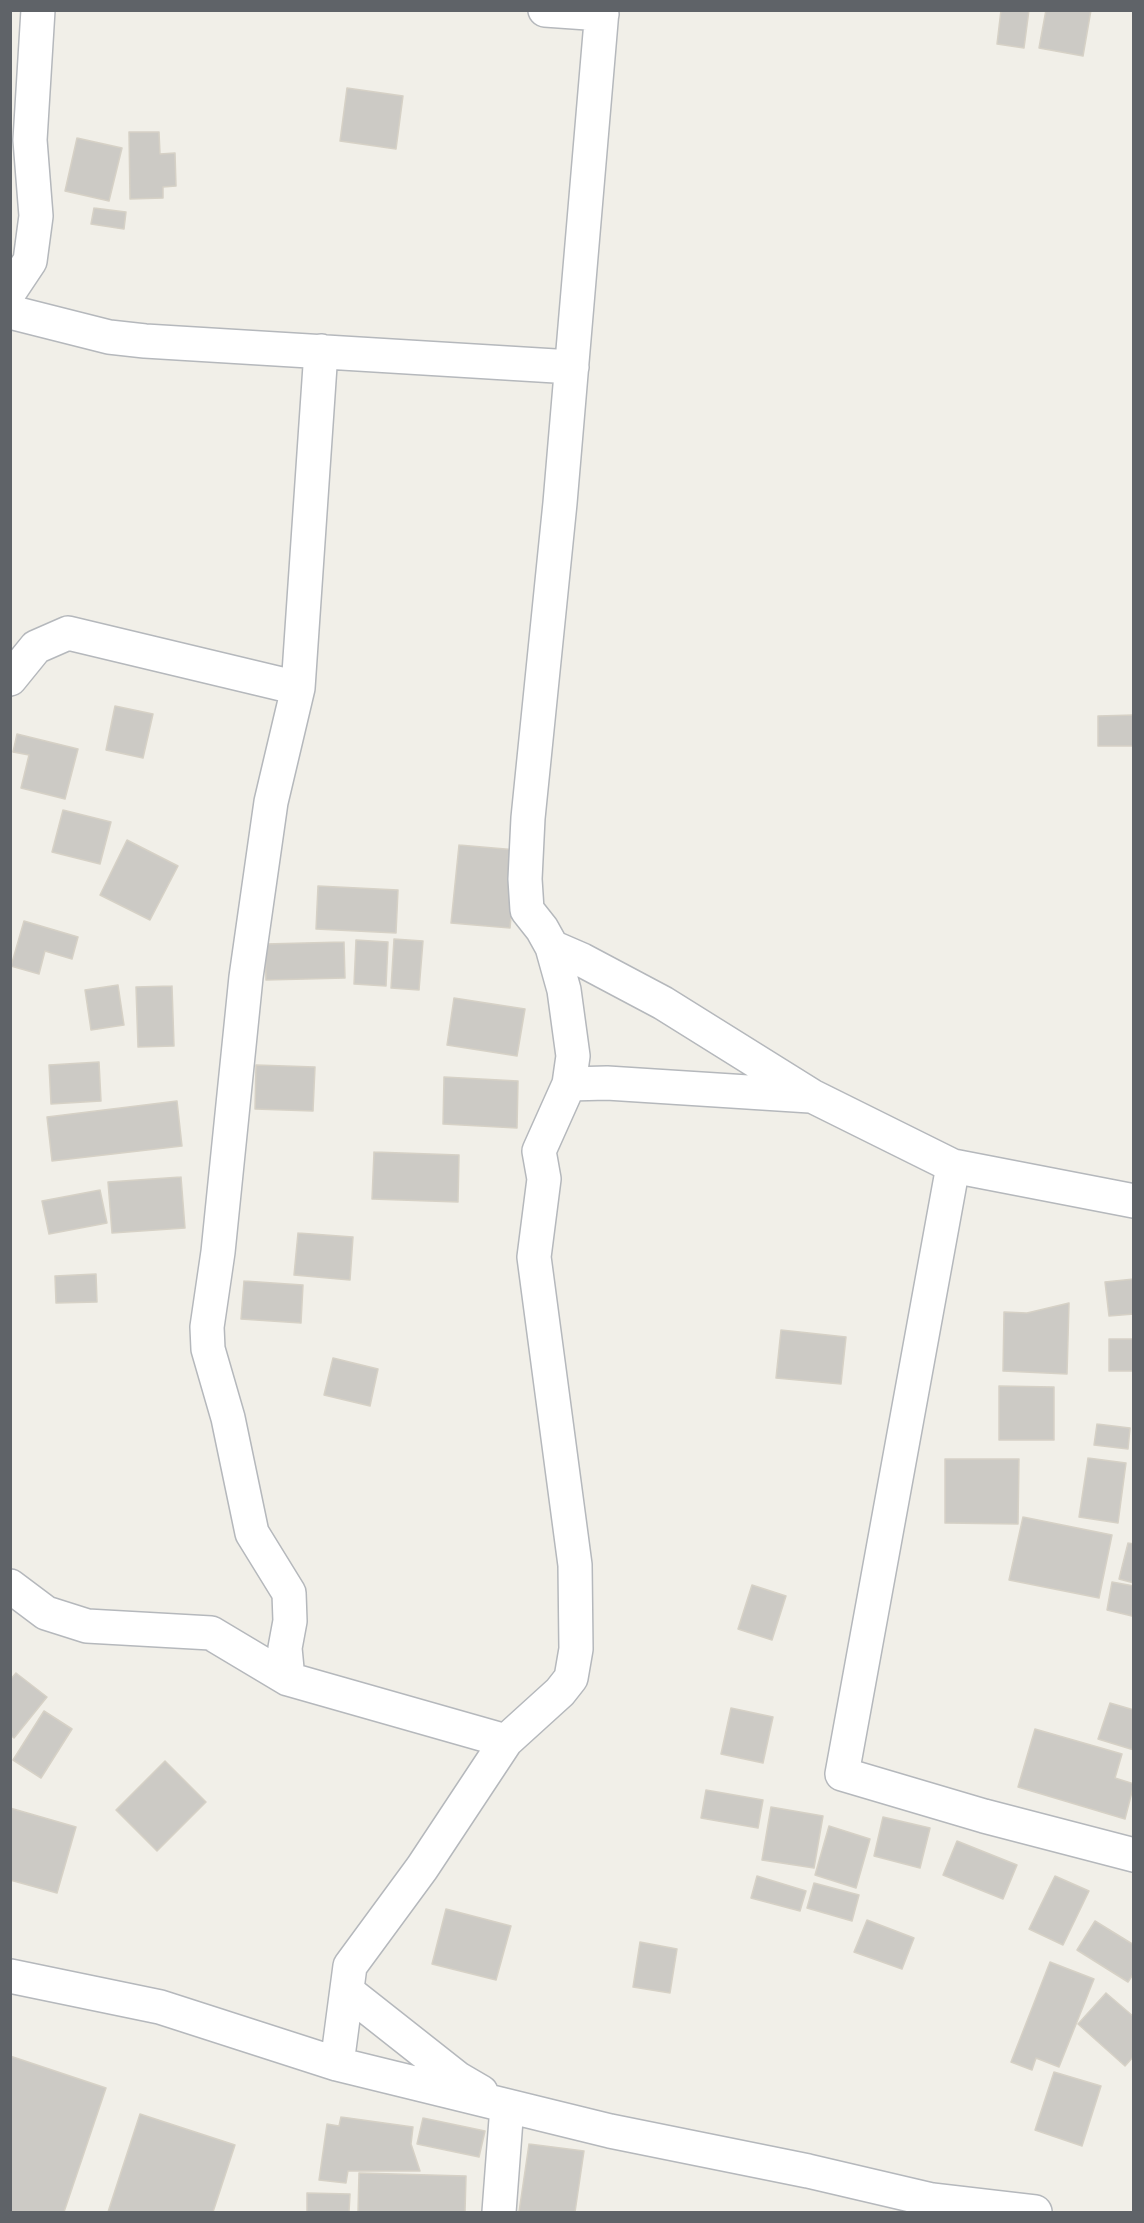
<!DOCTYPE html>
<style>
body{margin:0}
#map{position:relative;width:1144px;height:2223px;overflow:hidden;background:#f1efe8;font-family:Arial,sans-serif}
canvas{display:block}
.frame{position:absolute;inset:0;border:12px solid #5f6368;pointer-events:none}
</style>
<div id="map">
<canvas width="1144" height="2223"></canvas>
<div class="frame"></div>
</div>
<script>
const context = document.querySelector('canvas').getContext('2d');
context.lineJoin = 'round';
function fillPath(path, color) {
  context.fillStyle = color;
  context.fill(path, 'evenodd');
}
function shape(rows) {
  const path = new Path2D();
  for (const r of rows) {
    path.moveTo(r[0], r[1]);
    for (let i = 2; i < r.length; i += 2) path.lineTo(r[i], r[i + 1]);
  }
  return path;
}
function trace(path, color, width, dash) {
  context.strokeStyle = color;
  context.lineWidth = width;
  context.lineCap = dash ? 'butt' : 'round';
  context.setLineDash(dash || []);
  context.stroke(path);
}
const building = shape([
 [1001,10,1029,10,1024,48,997,44,1001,10],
 [1046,10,1091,10,1083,56,1039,48,1046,10],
 [347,88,403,96,396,149,340,141,347,88],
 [129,132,159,132,160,154,175,153,176,186,163,187,163,198,130,199,129,132],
 [77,138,122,148,109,201,65,191,77,138],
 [94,208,126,212,124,229,91,224,94,208],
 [115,706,153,714,143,758,106,750,115,706],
 [1134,715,1134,746,1098,746,1098,716,1134,715],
 [17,734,78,749,65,799,21,788,29,755,13,752,17,734],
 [63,810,111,822,100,864,52,852,63,810],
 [127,840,178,866,150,920,100,895,127,840],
 [459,845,517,850,510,928,451,923,459,845],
 [318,886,398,890,396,933,316,929,318,886],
 [24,921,78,937,72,959,45,951,39,974,11,966,24,921],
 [394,939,423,941,419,990,391,988,394,939],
 [356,940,388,942,386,986,354,984,356,940],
 [344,942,345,978,266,980,265,944,344,942],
 [118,985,124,1025,91,1030,85,990,118,985],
 [172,986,174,1046,138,1047,136,987,172,986],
 [454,998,525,1009,517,1056,447,1045,454,998],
 [99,1062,101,1101,51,1104,49,1065,99,1062],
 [256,1065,315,1067,313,1111,255,1109,256,1065],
 [444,1077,518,1081,517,1128,443,1124,444,1077],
 [177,1101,182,1146,52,1161,47,1117,177,1101],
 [374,1152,459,1155,458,1202,372,1199,374,1152],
 [181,1177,185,1228,112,1233,108,1182,181,1177],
 [100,1190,107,1223,49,1234,42,1201,100,1190],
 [298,1233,353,1237,350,1280,294,1275,298,1233],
 [96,1274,97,1302,56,1303,55,1276,96,1274],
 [1134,1279,1134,1314,1109,1316,1105,1282,1134,1279],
 [244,1281,303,1285,301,1323,241,1319,244,1281],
 [1069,1303,1067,1374,1003,1371,1004,1312,1027,1313,1069,1303],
 [781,1330,846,1337,841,1384,776,1378,781,1330],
 [1109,1339,1134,1339,1134,1371,1109,1371,1109,1339],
 [333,1358,378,1369,370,1406,324,1395,333,1358],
 [999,1386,1054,1387,1054,1440,999,1440,999,1386],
 [1097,1424,1130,1428,1128,1449,1094,1445,1097,1424],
 [1088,1458,1126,1463,1118,1523,1079,1517,1088,1458],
 [945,1459,1019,1459,1018,1524,945,1523,945,1459],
 [1023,1517,1112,1535,1099,1598,1009,1580,1023,1517],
 [1128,1543,1134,1544,1134,1583,1119,1579,1128,1543],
 [1112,1582,1134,1586,1132,1616,1107,1610,1112,1582],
 [752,1585,786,1596,772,1640,738,1629,752,1585],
 [16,1673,47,1697,14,1738,10,1735,10,1680,16,1673],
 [1110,1703,1134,1710,1134,1750,1098,1739,1110,1703],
 [731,1708,773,1717,763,1763,721,1754,731,1708],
 [44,1711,72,1729,41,1778,13,1760,44,1711],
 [1035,1729,1122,1754,1115,1778,1134,1784,1125,1819,1018,1787,1035,1729],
 [165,1761,206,1802,157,1851,116,1810,165,1761],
 [706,1790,763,1800,758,1828,701,1818,706,1790],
 [771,1807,823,1816,814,1868,762,1860,771,1807],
 [10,1808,76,1827,57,1893,10,1880,10,1808],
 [883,1817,930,1828,920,1868,874,1856,883,1817],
 [829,1826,870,1839,856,1888,815,1875,829,1826],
 [957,1841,1017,1865,1003,1899,943,1875,957,1841],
 [757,1876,806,1891,800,1911,751,1898,757,1876],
 [1055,1876,1089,1891,1063,1945,1029,1929,1055,1876],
 [814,1883,859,1895,852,1921,807,1908,814,1883],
 [446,1909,511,1926,496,1980,432,1964,446,1909],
 [867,1920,914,1938,902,1969,854,1952,867,1920],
 [1095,1921,1134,1945,1134,1973,1128,1982,1077,1950,1095,1921],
 [640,1942,677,1949,670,1993,633,1987,640,1942],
 [1050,1962,1094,1979,1059,2067,1036,2058,1032,2070,1011,2062,1050,1962],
 [1106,1993,1134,2017,1134,2056,1125,2066,1078,2024,1106,1993],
 [10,2056,106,2088,64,2212,10,2212,10,2056],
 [1054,2072,1101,2086,1082,2146,1035,2130,1054,2072],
 [140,2114,235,2145,213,2212,108,2212,140,2114],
 [341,2117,413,2127,411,2144,420,2171,348,2171,346,2183,319,2180,327,2124,339,2126,341,2117],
 [423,2118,485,2131,479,2157,417,2144,423,2118],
 [529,2144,584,2151,575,2212,519,2212,529,2144],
 [359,2173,466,2176,465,2212,358,2212,359,2173],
 [307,2193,350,2194,349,2212,307,2212,307,2193]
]);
const minor = shape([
 [545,10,602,14],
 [10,291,30,261,36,216,30,140,38,10],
 [10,312,109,337,145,341,572,367],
 [10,679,36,647,68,633,298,688],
 [552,947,582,960,663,1003,812,1096,953,1166,1134,1201],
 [569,1084,607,1083,810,1096],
 [953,1166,842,1774,984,1816,1134,1855],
 [10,1586,46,1613,87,1626,211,1633,288,1679,506,1741],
 [288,1679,285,1648,290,1621,289,1593,252,1533,228,1418,208,1349,207,1327,218,1252,246,977,271,802,298,688,321,351],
 [10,1976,160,2007,337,2064,610,2131,808,2171,932,2200,1035,2212],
 [348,1992,457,2078,481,2092],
 [337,2064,350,1966,422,1868,506,1741,560,1692,571,1678,576,1649,575,1565,534,1257,544,1179,539,1151,569,1084,573,1056,564,990,552,947,542,929,527,910,525,879,528,818,560,503,602,10],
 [499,2212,507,2106]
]);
fillPath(building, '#cccac5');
trace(building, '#d6d1c6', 1.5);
trace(minor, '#b5b8bc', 36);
trace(minor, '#fff', 33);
</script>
